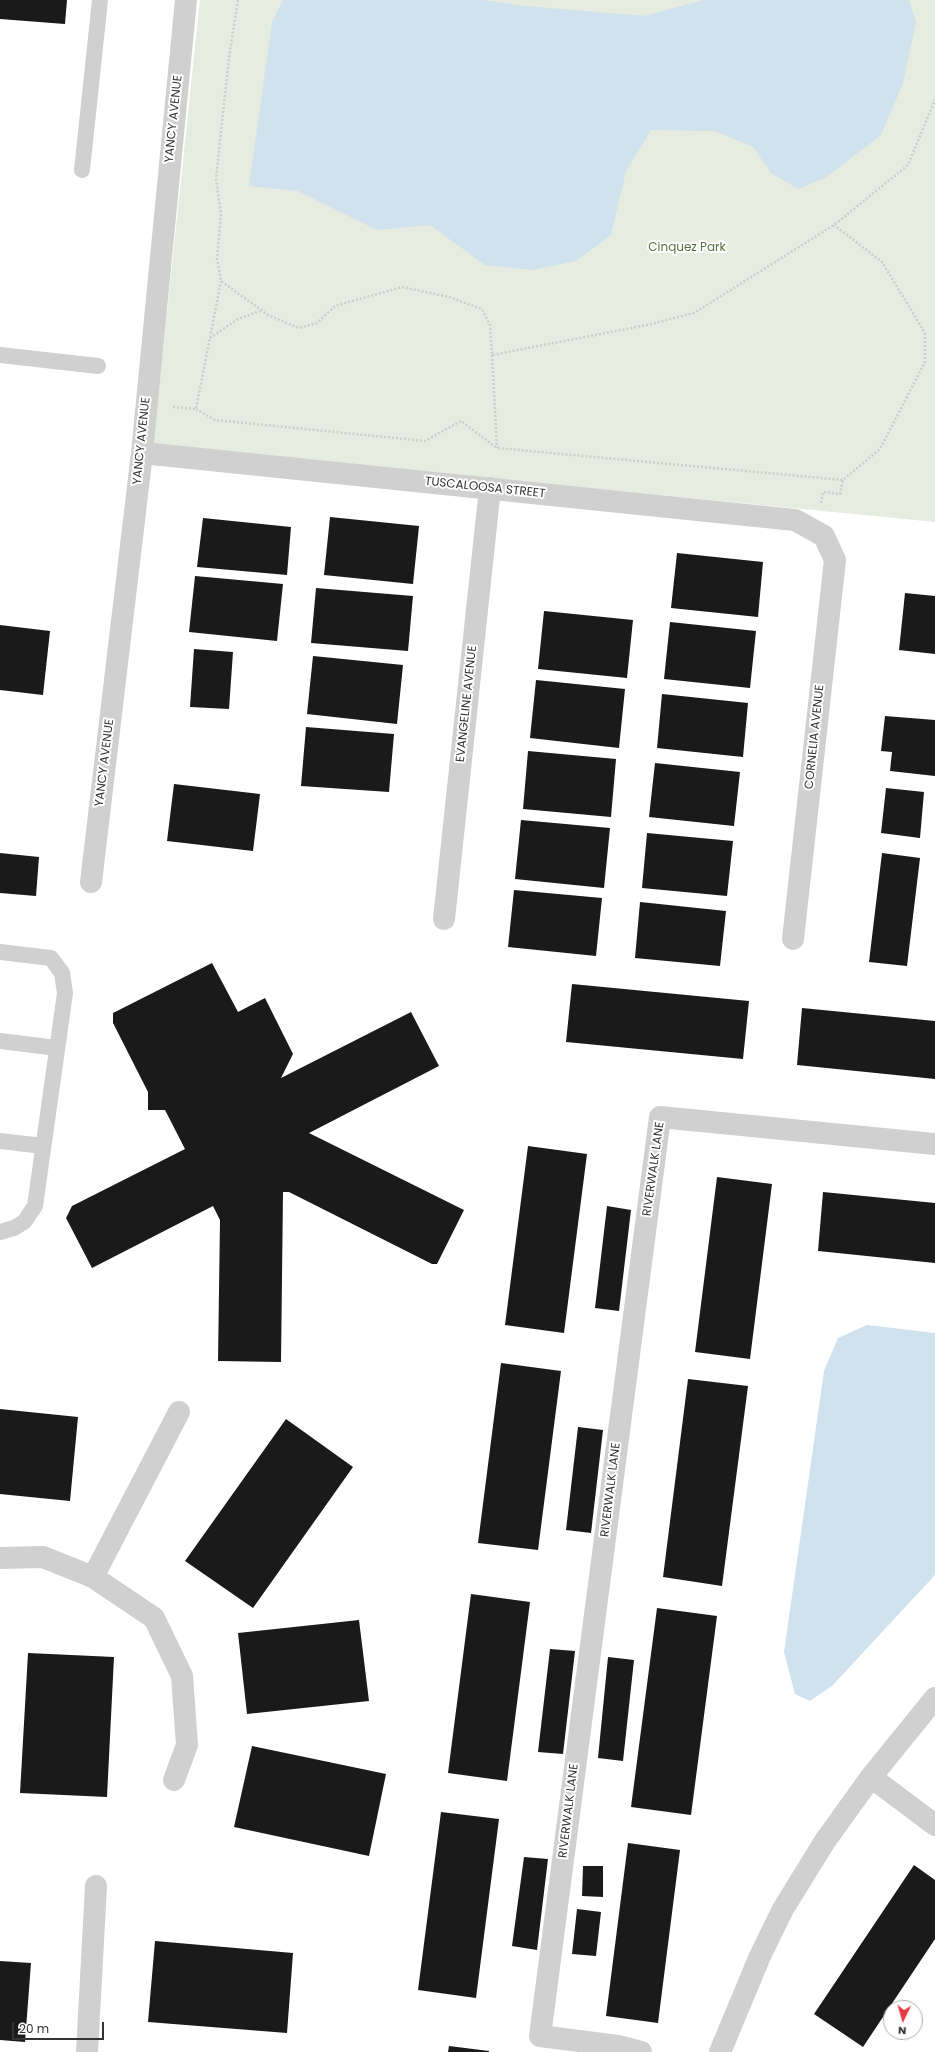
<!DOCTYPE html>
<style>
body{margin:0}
#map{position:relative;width:935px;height:2052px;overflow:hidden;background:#fff;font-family:Poppins,sans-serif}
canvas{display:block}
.north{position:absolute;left:883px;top:2000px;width:40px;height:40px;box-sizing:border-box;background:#fff;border:1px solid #adadad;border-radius:50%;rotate:185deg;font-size:11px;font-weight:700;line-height:16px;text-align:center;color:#333}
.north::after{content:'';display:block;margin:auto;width:14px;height:18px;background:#e63946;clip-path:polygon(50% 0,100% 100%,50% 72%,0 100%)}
.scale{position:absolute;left:12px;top:2022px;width:92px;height:18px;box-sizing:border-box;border:2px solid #333;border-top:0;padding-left:5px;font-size:12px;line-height:14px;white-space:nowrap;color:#333;-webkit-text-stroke:3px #fff;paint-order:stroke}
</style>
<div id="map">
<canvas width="935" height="2052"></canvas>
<div class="north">N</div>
<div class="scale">20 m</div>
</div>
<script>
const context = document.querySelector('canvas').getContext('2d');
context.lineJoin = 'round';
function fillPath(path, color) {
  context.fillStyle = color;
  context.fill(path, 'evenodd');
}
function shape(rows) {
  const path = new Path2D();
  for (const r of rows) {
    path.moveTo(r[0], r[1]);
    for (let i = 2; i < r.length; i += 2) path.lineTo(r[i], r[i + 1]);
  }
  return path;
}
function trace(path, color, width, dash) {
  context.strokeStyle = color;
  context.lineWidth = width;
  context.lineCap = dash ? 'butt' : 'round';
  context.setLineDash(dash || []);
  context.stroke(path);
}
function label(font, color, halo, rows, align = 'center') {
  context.font = font + ' Poppins,sans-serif';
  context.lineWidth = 4;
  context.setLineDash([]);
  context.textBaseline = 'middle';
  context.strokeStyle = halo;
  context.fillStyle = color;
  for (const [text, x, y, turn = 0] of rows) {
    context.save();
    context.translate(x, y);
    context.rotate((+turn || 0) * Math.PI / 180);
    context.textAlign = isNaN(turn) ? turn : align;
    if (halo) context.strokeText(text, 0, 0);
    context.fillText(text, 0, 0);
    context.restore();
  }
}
const green = shape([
 [200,0,935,0,935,522,153,445]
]);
const water = shape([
 [283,0,484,0,525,6,644,16,704,0,909,0,916,22,903,83,881,135,825,178,798,189,771,173,753,147,715,131,651,130,626,171,611,235,576,261,532,270,485,265,430,225,377,230,298,191,249,186,272,22],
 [867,1325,935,1333,935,1575,832,1686,810,1701,795,1694,784,1652,824,1371,838,1338]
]);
const building = shape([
 [0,0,67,0,65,24,0,19],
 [330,517,419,526,413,584,324,575],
 [203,518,291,527,287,575,197,567],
 [677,553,763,562,758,617,671,608],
 [195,576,283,584,277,641,189,632],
 [316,588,413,596,408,651,311,643],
 [905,593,935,596,935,654,899,650],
 [544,611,633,620,627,678,538,669],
 [670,622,756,631,750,688,664,679],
 [0,625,50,631,43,695,0,690],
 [194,649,233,652,229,709,190,707],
 [313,656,403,665,397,724,307,714],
 [536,680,625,689,619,748,530,738],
 [662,694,748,703,743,757,657,748],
 [885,716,935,720,935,776,890,771,892,752,881,751],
 [306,727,394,734,389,792,301,786],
 [528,751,616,759,611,817,523,809],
 [655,763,740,772,734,826,649,817],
 [174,784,260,794,253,851,167,841],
 [886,788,924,792,920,838,881,833],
 [521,820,610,828,604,888,515,879],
 [647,833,733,841,727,896,642,888],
 [0,853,39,857,36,896,0,893],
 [882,853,920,858,907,966,869,962],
 [514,890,602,898,596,956,508,947],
 [640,902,726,911,720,966,635,958],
 [212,963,238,1012,265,998,293,1054,281,1078,411,1012,439,1066,309,1133,464,1210,437,1264,432,1264,289,1192,283,1192,281,1362,218,1361,220,1220,213,1206,92,1268,66,1218,72,1206,185,1149,165,1110,148,1110,148,1092,113,1023,113,1013],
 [572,984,749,1001,743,1059,566,1042],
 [802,1008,935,1021,935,1079,797,1065],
 [528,1146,587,1154,564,1333,505,1325],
 [717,1177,772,1184,750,1359,695,1352],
 [823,1192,935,1203,935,1263,818,1251],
 [607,1206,631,1210,619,1311,595,1308],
 [501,1363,561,1371,538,1550,478,1543],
 [688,1379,748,1386,722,1586,663,1577],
 [0,1409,78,1417,70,1501,0,1494],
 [286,1419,353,1467,253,1608,185,1561],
 [578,1427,603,1430,591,1533,566,1530],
 [471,1594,530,1602,507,1781,448,1773],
 [657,1608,717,1616,691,1815,631,1807],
 [359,1620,369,1701,247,1714,238,1633],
 [550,1649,575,1651,563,1754,538,1752],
 [28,1653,114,1657,107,1797,20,1793],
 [608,1657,634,1660,623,1761,598,1758],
 [252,1746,386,1774,369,1856,234,1827],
 [441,1812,499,1819,476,1998,418,1990],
 [628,1843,680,1850,658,2023,606,2016],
 [524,1857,548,1859,537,1950,512,1946],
 [914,1865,935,1880,935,1939,863,2047,814,2014],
 [583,1866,603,1866,603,1897,582,1896],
 [577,1909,601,1912,596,1956,572,1954],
 [155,1941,293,1953,287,2033,148,2022],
 [0,1961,31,1963,25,2042,0,2040],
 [449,2046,489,2051,489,2052,448,2052]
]);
const path = shape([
 [238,0,229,57,216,179,221,214,217,259,221,281,268,315,299,328,317,323,335,306,402,287,449,297,482,309,490,325,492,355,647,325,694,313,834,225,908,165,935,100],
 [210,338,238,319,260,311],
 [492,355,497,448],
 [173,407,196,409,221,281],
 [196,409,215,420,425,441,461,421,497,448,843,480,880,449,925,362,925,333,882,262,834,225],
 [821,503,823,492,840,494,843,480]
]);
const service = shape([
 [82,170,100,0],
 [0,355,98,366],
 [0,952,51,958,62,973,65,993,35,1206,24,1222,14,1228,0,1232],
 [0,1041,57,1048],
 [0,1141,43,1146]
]);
const minor = shape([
 [142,453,795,520,824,536,835,560,793,939],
 [91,882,142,453,186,0],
 [444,919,490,488],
 [0,1558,43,1557,93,1577,154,1618,182,1676,187,1745,174,1780],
 [93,1577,179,1412],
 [871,1777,935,1825],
 [87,2052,96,1886],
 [641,2052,618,2046,540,2036,660,1117,935,1144],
 [720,2052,760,1956,783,1909,825,1841,871,1777,935,1698]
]);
const streetNames = [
 ["YANCY AVENUE",174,119,-84],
 ["YANCY AVENUE",142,441,-84],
 ["TUSCALOOSA STREET",485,488,6],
 ["EVANGELINE AVENUE",467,704,-84],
 ["CORNELIA AVENUE",815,737,-84],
 ["YANCY AVENUE",105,763,-83],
 ["RIVERWALK LANE",654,1169,-82],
 ["RIVERWALK LANE",611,1490,-83],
 ["RIVERWALK LANE",569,1811,-83]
];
const parkNames = [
 ["Cinquez Park",687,248]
];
fillPath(green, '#e6ecdf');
fillPath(water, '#cfe2ee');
fillPath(building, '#1a1a1a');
trace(path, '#cdcdcd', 2.5, [2, 2]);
trace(service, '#d0d0d0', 16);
trace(minor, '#d0d0d0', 22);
label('12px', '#333', '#fff', streetNames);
label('12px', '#56703f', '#fff', parkNames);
</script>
